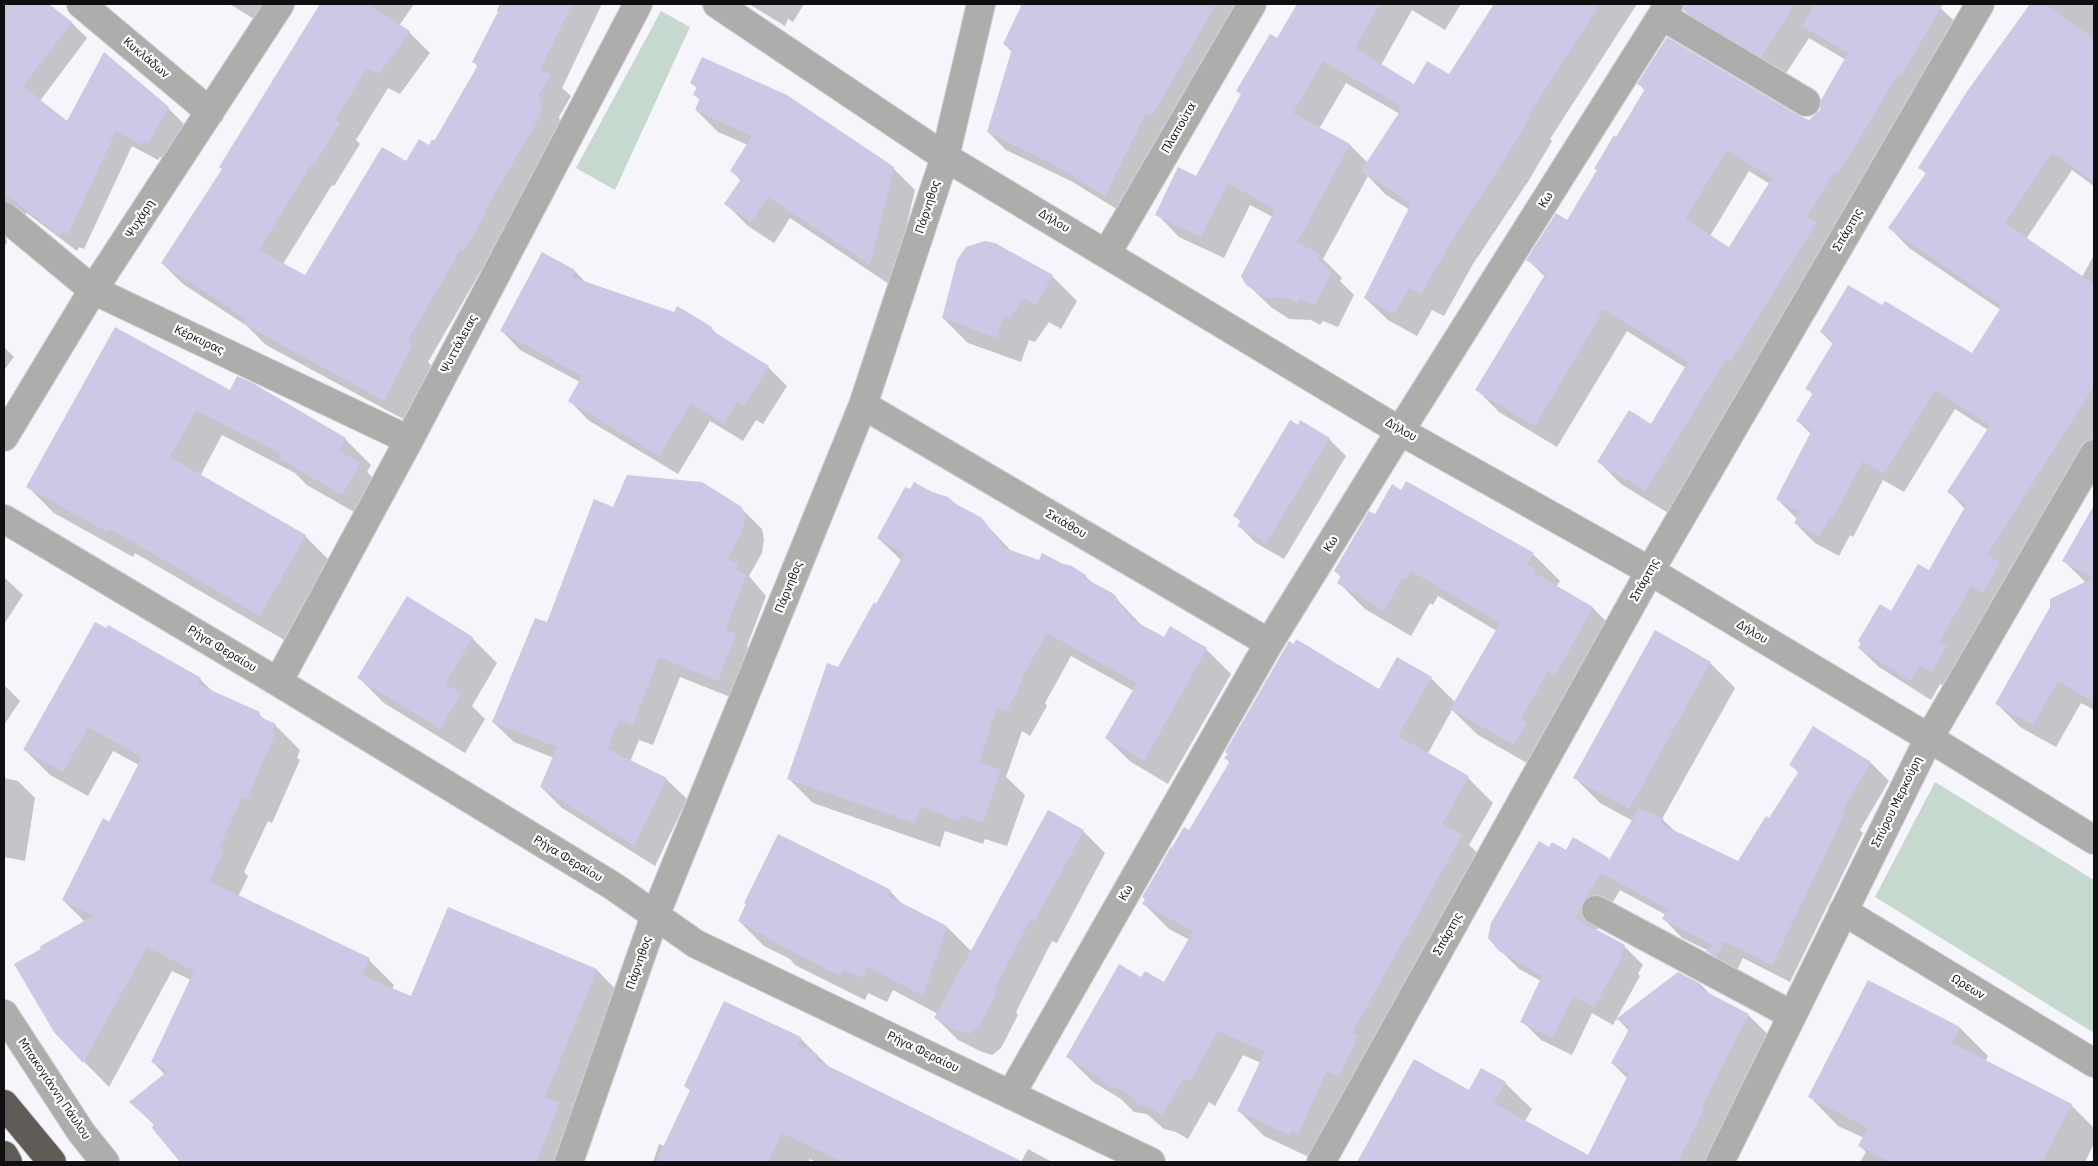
<!DOCTYPE html>
<meta charset="utf-8">
<style>
body{margin:0}
#map{position:relative;width:2098px;height:1166px;overflow:hidden;background:#f6f5fc;font-family:"IBM Plex Sans",sans-serif}
canvas{display:block}
.frame{position:absolute;inset:0;border:5px solid #0f0e11;pointer-events:none}
</style>
<div id="map">
<canvas width="2098" height="1166"></canvas>
<div class="frame"></div>
</div>
<script>
const context = document.querySelector('canvas').getContext('2d');
context.lineJoin = 'round';
function fillPath(path, color) {
  context.fillStyle = color;
  context.fill(path, 'evenodd');
}
function shape(rows) {
  const path = new Path2D();
  for (const r of rows) {
    path.moveTo(r[0], r[1]);
    for (let i = 2; i < r.length; i += 2) path.lineTo(r[i], r[i + 1]);
  }
  return path;
}
function trace(path, color, width, dash) {
  context.strokeStyle = color;
  context.lineWidth = width;
  context.lineCap = dash ? 'butt' : 'round';
  context.setLineDash(dash || []);
  context.stroke(path);
}
function label(font, color, halo, rows, align = 'center') {
  context.font = font + ' "IBM Plex Sans",sans-serif';
  context.lineWidth = 4.5;
  context.setLineDash([]);
  context.textBaseline = 'middle';
  context.strokeStyle = halo;
  context.fillStyle = color;
  for (const [text, x, y, turn = 0] of rows) {
    context.save();
    context.translate(x, y);
    context.rotate((+turn || 0) * Math.PI / 180);
    context.textAlign = isNaN(turn) ? turn : align;
    if (halo) context.strokeText(text, 0, 0);
    context.fillText(text, 0, 0);
    context.restore();
  }
}
const green = shape([
 [661,11,690,27,615,190,576,168],
 [1935,782,2094,880,2094,1033,1875,897]
]);
const shadow = shape([
 [4,4,47,4,71,22,87,38,40,101,67,123,168,108,184,124,164,159,160,157,158,160,132,146,84,249,79,247,77,251,27,213,4,231,7,242,4,247],
 [230,4,279,4,265,26],
 [322,4,414,4,399,26,409,32,430,53,400,94,388,88,356,140,360,144,334,186,332,185,283,264,305,276,407,163,435,143,478,67,474,62,499,13,497,11,500,4,598,4,601,6,562,88,571,96,559,117,561,124,485,270,482,269,428,362,432,366,405,420,266,345,247,326,183,284,162,263,223,170,220,167],
 [749,4,804,4,793,22,788,19,785,26],
 [1024,4,1247,4,1123,213,1071,181,1006,150,988,132,1012,52,1004,44],
 [1298,4,1461,4,1445,30,1412,10,1381,65,1414,85,1449,76,1496,4,1637,4,1550,139,1552,141,1529,180,1473,264,1444,316,1432,310,1417,336,1388,320,1365,298,1410,210,1385,194,1368,176,1323,259,1342,278,1340,281,1354,295,1338,327,1323,321,1320,325,1311,320,1289,319,1271,307,1247,284,1273,217,1250,205,1224,258,1179,237,1157,214,1196,178],
 [1346,83,1400,114,1368,163,1350,145,1319,129],
 [1686,4,1936,4,1963,29,1668,513,1621,484,1599,462,1651,425,1686,368,1627,331,1557,447,1499,412,1477,390,1545,277,1528,260,1568,222,1645,91,1639,84,1797,117,1810,121,1821,110,1846,60,1809,38,1783,78,1707,32,1684,10],
 [1749,171,1770,184,1729,249,1710,236],
 [2032,4,2094,4,2094,186,2072,170,2026,239,2082,277,2094,255,2094,437,2008,572,2019,583,1951,691,1940,684,1931,700,1879,667,1859,648,1929,572,1965,509,1949,492,1988,430,1955,409,1904,492,1883,480,1853,537,1850,535,1839,556,1815,543,1795,523,1797,519,1777,499,1811,434,1798,421,1813,395,1807,388,1833,344,1821,332,1882,307,1973,355,2001,310,1909,248,1890,228,1926,174,1920,167,1969,91],
 [691,83,893,168,915,190,892,286,790,218,774,243,748,226,726,204,741,181,732,171,748,145,718,132,696,110,701,101,695,95,698,89],
 [543,254,575,271,586,283,711,328,720,337,768,367,787,386,763,424,756,420,743,441,710,421,678,474,588,420,570,401,580,382,520,350,502,331],
 [1052,276,1077,301,1061,329,1049,322,1035,342,1029,340,1021,362,968,343,943,318],
 [4,347,14,357,4,370],
 [231,391,345,439,371,465,367,472,385,490,368,520,307,485,295,473,222,435,200,476,305,536,331,562,286,641,135,553,133,557,54,513,28,487],
 [1329,439,1346,456,1284,559,1256,543,1239,526,1241,522,1234,515],
 [955,505,981,519,1012,552,1085,576,1094,584,1113,595,1143,627,1164,639,1170,628,1206,649,1231,674,1168,784,1131,762,1106,738,1134,691,1071,656,1045,703,1047,706,1030,736,1022,731,1006,777,1025,795,1007,846,985,839,983,844,945,831,940,847,813,803,788,778,838,669,902,561,878,538],
 [2094,507,2094,710,2081,703,2056,747,2020,727,1997,704,2086,583,2064,561],
 [741,508,762,529,764,539,762,553,749,576,766,596,747,646,756,655,738,700,680,677,653,745,639,740,630,762,666,779,687,799,655,866,562,808,541,787,554,758,514,742,493,722,547,624,614,509],
 [1376,516,1533,554,1560,581,1556,587,1593,608,1619,634,1541,771,1478,735,1452,710,1428,753,1468,778,1493,803,1469,845,1486,861,1315,1160,1264,1136,1239,1111,1261,1063,1243,1055,1215,1106,1209,1102,1188,1139,1176,1132,1164,1129,1147,1114,1134,1112,1121,1099,1093,1082,1068,1057,1141,979,1165,984,1190,940,1169,929,1144,904,1146,899,1143,897,1171,847,1173,848,1189,831,1230,763,1226,758,1379,691,1431,678,1455,702,1497,631,1438,596,1433,605,1430,603,1411,636,1365,609,1338,582,1341,577,1335,571],
 [4,577,23,595,4,624],
 [472,638,497,663,472,706,485,719,465,753,384,703,359,678],
 [1710,663,1735,688,1662,819,1676,832,1738,863,1769,820,1799,773,1791,765,1871,763,1889,781,1860,830,1863,833,1790,982,1743,958,1735,974,1726,970,1707,950,1682,938,1664,919,1666,915,1620,890,1596,931,1624,946,1643,965,1638,974,1640,976,1613,1025,1592,1013,1572,1055,1541,1040,1522,1021,1541,981,1519,969,1500,950,1550,849,1566,852,1574,839,1610,861,1633,821,1600,803,1575,778],
 [200,679,214,693,259,714,267,722,275,725,300,750,297,758,300,760,272,823,268,821,244,872,248,876,238,897,369,960,394,985,392,989,412,998,449,909,597,970,622,996,571,1162,182,1162,154,1128,155,1126,131,1102,165,1075,153,1062,191,980,172,971,109,1087,55,1032,85,922,63,900,110,823,139,765,113,751,88,796,50,775,25,750],
 [4,685,20,701,4,725],
 [4,778,18,781,35,798,25,861,4,857],
 [1083,831,1105,853,1057,943,1052,941,1016,1012,1018,1015,1001,1048,992,1055,980,1051,958,1040,936,1018,938,1014,893,990,887,1002,868,993,865,1000,795,965,790,959,764,946,739,921,779,836,890,891,904,906,947,927,972,952],
 [1679,973,1701,985,1711,995,1748,1015,1775,1041,1717,1162,1359,1162,1414,1061,1470,1091,1505,1083,1532,1109,1525,1121,1589,1156,1628,1079,1612,1063,1629,1031,1618,1019],
 [1960,1028,1988,1056,1985,1062,2071,1105,2094,1128,2094,1143,2085,1162,1860,1162,1866,1152,1860,1146,1864,1138,1838,1126,1810,1097],
 [800,1038,830,1068,1020,1162,816,1162,810,1159,808,1162,653,1162,659,1144,665,1146,691,1091,686,1086],
 [1028,1149,1052,1162,1021,1162]
]);
const building = shape([
 [4,4,49,4,72,22,23,86,67,121,104,52,169,107,148,144,144,141,141,145,116,131,68,234,62,232,60,236,4,193],
 [320,4,367,4,410,31,379,74,367,68,335,120,340,123,313,166,311,165,259,250,305,275,382,147,406,161,419,139,429,145,432,139,434,141,478,65,472,62,502,4,572,4,540,70,551,75,539,95,541,102,540,117,485,210,487,211,464,251,461,249,407,342,412,345,384,401,244,324,246,319,161,263,222,169,219,167],
 [1022,4,1216,4,1152,116,1146,113,1105,196,1051,163,987,132,1012,49,1003,44],
 [1297,4,1380,4,1355,48,1414,84,1427,61,1449,74,1494,4,1600,4,1528,116,1530,117,1506,157,1451,242,1421,294,1409,288,1394,314,1364,298,1411,204,1361,171,1400,111,1398,110,1401,106,1323,61,1293,113,1350,144,1297,243,1320,254,1317,259,1332,272,1315,305,1300,299,1297,303,1287,298,1265,297,1246,285,1241,276,1275,210,1228,183,1201,237,1155,215,1178,167,1196,176,1241,94,1236,91,1270,34,1277,38],
 [1684,4,1795,4,1761,57,1683,10],
 [1815,4,1943,4,1901,76,1898,74,1851,153,1837,174,1834,172,1807,217,1817,222,1730,362,1726,359,1645,491,1597,462,1629,410,1651,424,1688,362,1604,309,1535,426,1475,390,1546,273,1526,260,1556,213,1567,220,1597,170,1594,169,1614,135,1616,137,1645,89,1637,84,1667,37,1798,115,1809,120,1820,110,1821,100,1848,53,1802,26],
 [1727,150,1772,178,1729,247,1685,219],
 [2030,4,2046,4,2094,39,2094,182,2052,152,2005,223,2094,284,2094,386,1987,555,2000,562,1983,593,1971,586,1939,642,1947,646,1931,672,1920,665,1911,681,1858,648,1861,643,1858,641,1880,604,1891,611,1918,564,1929,570,1966,505,1947,492,1990,425,1935,390,1884,474,1863,461,1833,518,1830,517,1819,537,1794,523,1800,512,1776,499,1812,430,1796,421,1813,393,1805,389,1834,341,1820,332,1848,285,1882,305,1885,301,1972,353,2002,306,1888,228,1926,173,1918,168,1968,90],
 [702,57,787,95,894,167,870,265,768,197,751,222,724,204,741,179,730,171,752,136,695,110,700,98,693,95,697,87,690,83],
 [985,241,995,243,1053,275,1036,305,1023,298,1010,318,1004,316,996,338,942,318,957,260,966,247],
 [542,252,575,270,572,277,674,312,677,306,712,327,711,330,769,366,744,406,737,402,724,424,691,403,659,456,568,401,582,376,500,331],
 [115,327,230,390,237,376,251,382,346,438,339,451,360,463,342,495,280,459,282,454,196,410,170,457,306,535,260,616,109,528,107,532,26,487],
 [1290,420,1298,425,1300,420,1330,438,1266,543,1237,526,1241,520,1233,516],
 [627,475,702,482,742,507,745,517,742,532,727,559,739,564,736,570,746,575,725,630,736,634,718,681,659,657,633,725,619,720,607,749,667,778,634,846,540,787,557,747,492,722,535,618,547,622,594,499,613,507],
 [1406,481,1534,553,1527,564,1535,569,1533,572,1593,607,1555,676,1548,671,1521,719,1527,723,1514,745,1450,709,1500,623,1411,571,1406,579,1403,577,1384,611,1337,583,1341,575,1334,571,1369,511,1375,514,1392,484,1401,490],
 [914,482,932,492,948,497,956,504,982,518,1004,548,1039,560,1042,553,1063,564,1070,565,1086,575,1084,578,1114,594,1131,619,1164,637,1170,626,1207,648,1144,761,1105,738,1137,683,1047,633,1021,679,1023,680,1006,712,997,707,979,762,1001,770,983,823,961,815,959,821,921,807,915,823,787,779,827,663,838,667,874,602,876,604,904,554,877,538,905,487,910,489],
 [2094,505,2094,702,2058,681,2033,725,1995,704,2050,607,2050,599,2093,578,2062,561],
 [407,596,473,637,445,684,461,693,440,729,357,678],
 [95,622,106,628,108,625,201,678,197,684,260,712,258,716,276,724,272,733,275,734,247,799,242,797,219,848,224,850,209,881,370,958,362,975,411,996,448,907,597,969,545,1097,560,1103,536,1162,180,1162,152,1128,154,1124,129,1102,168,1071,151,1062,194,971,147,947,83,1063,54,1032,14,964,41,949,39,947,93,916,62,900,103,818,109,822,142,757,88,727,63,772,23,750],
 [1655,630,1711,662,1629,809,1573,778],
 [1296,639,1379,689,1397,657,1432,677,1398,736,1469,776,1442,824,1462,835,1352,1033,1358,1036,1339,1077,1327,1071,1298,1134,1292,1131,1289,1135,1237,1111,1265,1051,1218,1031,1190,1081,1184,1078,1162,1115,1150,1108,1137,1104,1129,1094,1121,1089,1108,1087,1100,1078,1066,1057,1119,964,1141,977,1145,971,1164,982,1193,931,1142,904,1145,899,1142,897,1184,827,1189,830,1230,761,1224,758,1228,754,1225,752,1289,641,1294,644],
 [1813,726,1871,762,1842,811,1845,813,1772,965,1724,941,1716,957,1706,951,1713,945,1662,919,1668,909,1601,873,1583,902,1575,918,1625,945,1620,955,1622,957,1594,1007,1573,996,1553,1038,1520,1022,1542,976,1499,951,1488,938,1491,923,1539,841,1549,847,1552,842,1566,850,1573,837,1609,858,1602,872,1639,808,1664,819,1661,824,1738,861,1766,816,1769,818,1799,771,1789,765],
 [1048,810,1084,830,1034,922,1030,920,994,990,997,992,979,1026,970,1034,957,1030,934,1018],
 [778,834,891,890,888,896,947,926,923,996,867,966,862,978,843,969,840,976,769,940,770,938,738,921,746,904,744,903],
 [1678,972,1701,984,1699,988,1749,1014,1702,1106,1705,1107,1678,1162,1357,1162,1414,1059,1469,1090,1481,1068,1506,1082,1494,1103,1588,1155,1629,1073,1611,1063,1630,1027,1616,1019],
 [1868,980,1960,1027,1952,1043,2072,1104,2042,1162,1890,1162,1858,1146,1868,1128,1808,1097],
 [724,1001,801,1037,797,1045,818,1055,816,1060,1023,1162,843,1162,782,1133,768,1162,656,1162,690,1090,684,1086]
]);
const street = shape([
 [81,4,210,112],
 [717,4,945,157,1400,431,1650,571,1929,738,2094,840],
 [1662,16,1806,102],
 [4,216,93,290,409,440],
 [1107,253,1252,4],
 [863,405,1269,643],
 [4,437,93,290,280,4],
 [4,519,278,682,613,886,696,944,1151,1162],
 [278,682,409,440,638,4],
 [1596,910,1792,1015],
 [1843,911,2094,1063],
 [4,1014,81,1132,105,1162],
 [1011,1094,1269,643,1400,431,1669,4],
 [569,1162,655,916,863,405,945,157,981,4],
 [1321,1162,1650,571,1980,4],
 [1720,1162,1929,738,2094,454]
]);
const highway = shape([
 [4,1104,52,1162],
 [4,1155,8,1162]
]);
const streetNames = [
 ["Κυκλάδων",146,58,40],
 ["Πλαπούτα",1179,128,-60],
 ["Κω",1546,200,-58],
 ["Πάρνηθος",928,207,-72],
 ["Ψυχάρη",140,219,-57],
 ["Δήλου",1054,221,31],
 ["Σπάρτης",1848,230,-60],
 ["Κέρκυρας",199,340,25],
 ["Ψυττάλειας",459,344,-62],
 ["Δήλου",1401,430,30],
 ["Σκιάθου",1066,524,30],
 ["Κω",1331,544,-58],
 ["Σπάρτης",1645,580,-61],
 ["Πάρνηθος",789,587,-68],
 ["Δήλου",1752,632,31],
 ["Ρήγα Φεραίου",222,649,31],
 ["Σπύρου Μερκούρη",1897,802,-64],
 ["Ρήγα Φεραίου",568,859,31],
 ["Κω",1126,893,-60],
 ["Σπάρτης",1448,934,-61],
 ["Πάρνηθος",639,963,-71],
 ["Ωρεων",1968,987,31],
 ["Ρήγα Φεραίου",923,1052,26],
 ["Μπακογιάννη Πάυλου",54,1089,56]
];
fillPath(green, '#c5d9cf');
fillPath(shadow, '#0003');
fillPath(building, '#ccc8e6');
trace(street, '#d1d0d6', 30);
trace(highway, '#d1d0d6', 30);
trace(street, '#afadab', 28);
trace(highway, '#605b57', 28);
label('12px', '#0f0e11', '#fff', streetNames);
</script>
